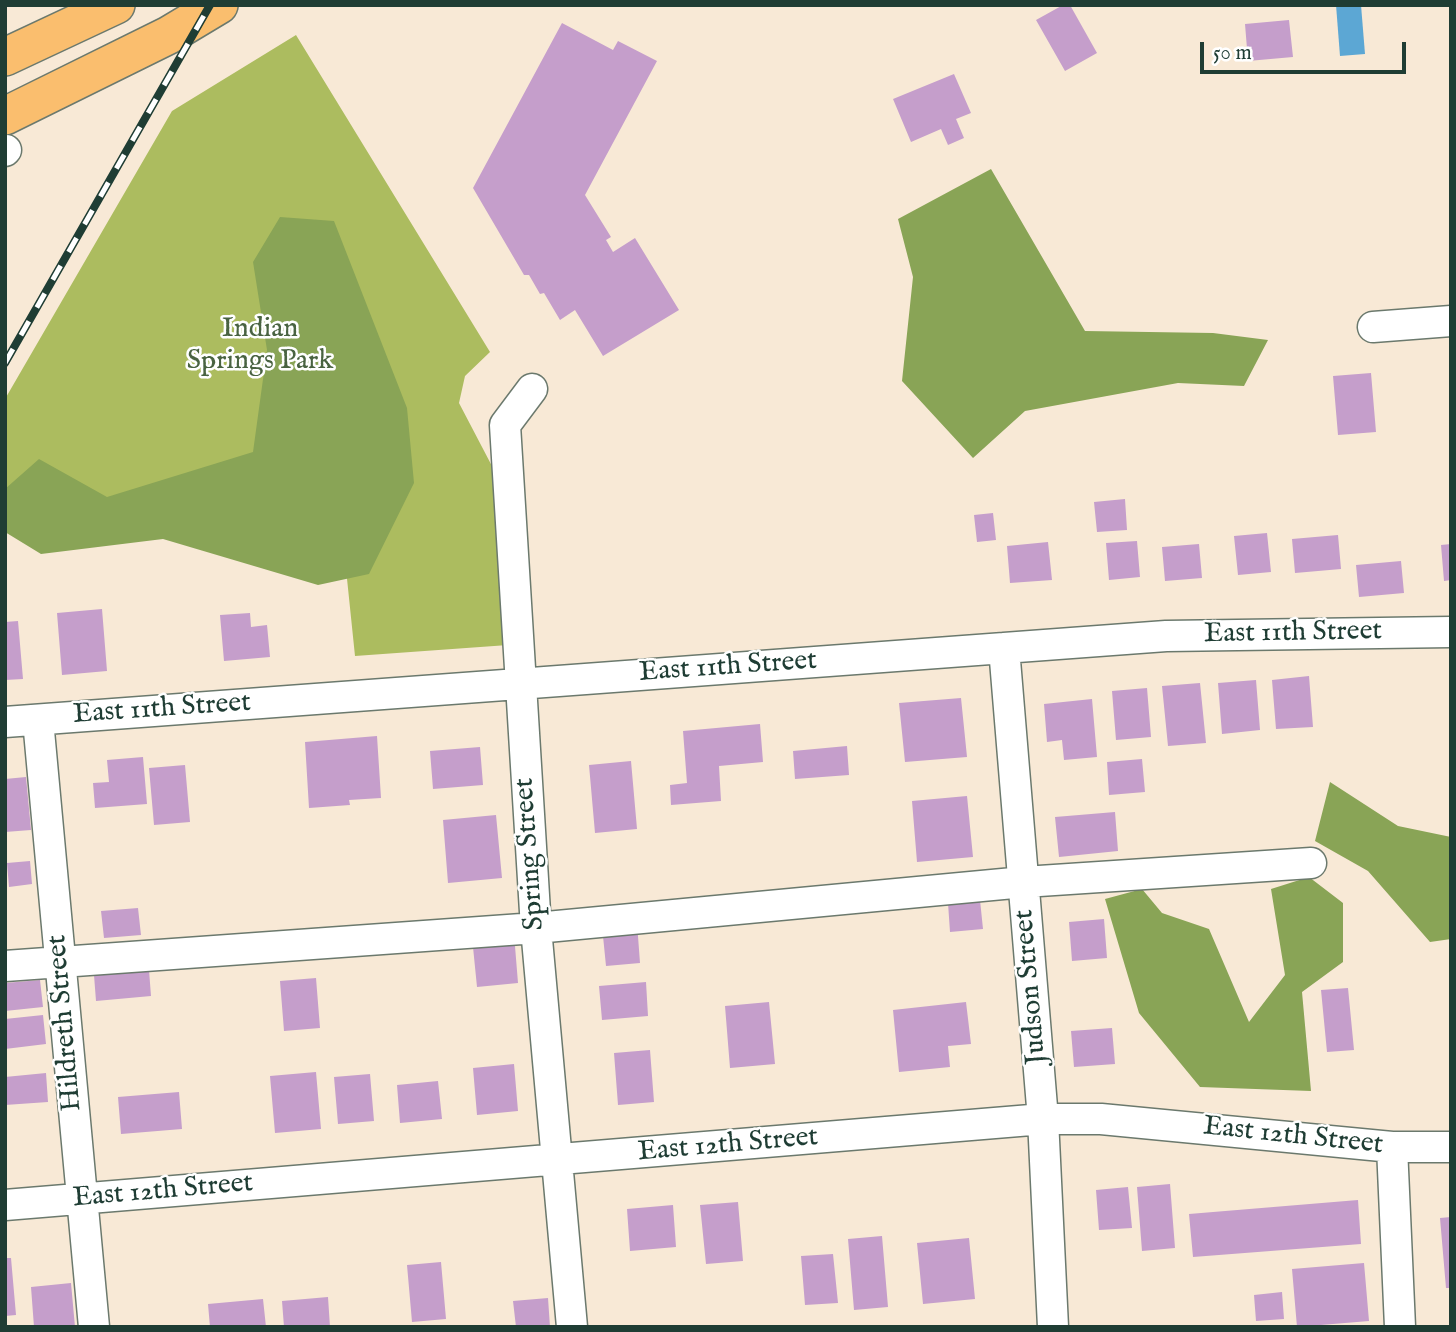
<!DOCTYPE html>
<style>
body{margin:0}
#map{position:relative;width:1456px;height:1332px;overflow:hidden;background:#f8e9d6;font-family:"IM FELL English",serif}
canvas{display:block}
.frame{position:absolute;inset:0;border:7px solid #1f3d34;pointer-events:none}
.scale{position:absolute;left:1200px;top:42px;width:206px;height:32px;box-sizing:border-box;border:4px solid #1f3d34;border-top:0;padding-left:9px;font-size:21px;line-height:24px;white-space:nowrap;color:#1f3d34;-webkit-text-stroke:5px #fff;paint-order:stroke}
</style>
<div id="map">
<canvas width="1456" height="1332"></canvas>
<div class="frame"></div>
<div class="scale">50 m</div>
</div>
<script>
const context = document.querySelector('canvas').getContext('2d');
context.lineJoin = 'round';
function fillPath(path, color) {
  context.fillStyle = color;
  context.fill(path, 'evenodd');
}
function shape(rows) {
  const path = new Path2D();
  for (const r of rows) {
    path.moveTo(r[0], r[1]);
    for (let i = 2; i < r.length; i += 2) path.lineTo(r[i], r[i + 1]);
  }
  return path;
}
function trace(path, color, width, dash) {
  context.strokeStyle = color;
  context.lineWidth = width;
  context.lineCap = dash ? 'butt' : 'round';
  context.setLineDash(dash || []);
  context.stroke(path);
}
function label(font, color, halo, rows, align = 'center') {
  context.font = font + ' "IM FELL English",serif';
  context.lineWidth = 5;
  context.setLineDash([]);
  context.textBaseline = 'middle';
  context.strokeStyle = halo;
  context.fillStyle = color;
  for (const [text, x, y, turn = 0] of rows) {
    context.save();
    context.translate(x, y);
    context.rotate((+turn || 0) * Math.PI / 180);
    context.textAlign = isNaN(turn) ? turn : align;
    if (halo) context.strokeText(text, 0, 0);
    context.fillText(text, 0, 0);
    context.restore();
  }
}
const green = shape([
 [296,35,490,352,465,376,459,403,493,468,508,645,355,656,346,569,146,513,5,522,5,399,172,111]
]);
const forest = shape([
 [991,169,1085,331,1213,333,1268,340,1244,386,1178,383,1025,411,973,458,902,381,913,277,898,219],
 [280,217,334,221,407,408,414,483,369,574,318,585,163,539,41,554,5,532,5,489,39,459,107,497,253,452,267,350,253,262],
 [1330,782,1398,826,1451,837,1451,939,1430,942,1368,871,1315,841],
 [1309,877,1343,903,1343,962,1302,992,1311,1091,1200,1087,1139,1013,1105,899,1142,889,1162,913,1209,929,1249,1022,1285,975,1271,889]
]);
const water = shape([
 [1336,5,1361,5,1365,54,1340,56]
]);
const building = shape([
 [1063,5,1070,5,1097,53,1065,71,1036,20],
 [1289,20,1293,57,1248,61,1245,24],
 [562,23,613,50,618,41,657,61,585,195,611,237,606,240,613,252,635,238,679,310,603,356,575,310,560,320,544,293,540,294,529,275,524,275,473,188],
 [954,74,971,113,956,119,964,138,948,145,941,129,911,142,893,99],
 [1371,373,1376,432,1338,435,1333,376],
 [1125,499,1127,530,1097,532,1094,502],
 [993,513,996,540,977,542,974,515],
 [1267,533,1271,572,1238,575,1234,536],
 [1338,535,1341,569,1295,573,1292,539],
 [1137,541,1140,577,1109,580,1106,543],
 [1048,542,1052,580,1010,583,1007,546],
 [1199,544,1202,578,1165,581,1162,547],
 [1451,544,1451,580,1444,581,1441,545],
 [1401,561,1404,593,1359,597,1356,565],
 [102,609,107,671,62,675,57,613],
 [250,613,251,627,267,625,270,657,224,661,220,615],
 [18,621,23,679,5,680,5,622],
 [1309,676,1313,727,1276,729,1272,680],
 [1256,680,1260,730,1222,734,1218,683],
 [1200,683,1206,743,1168,746,1162,686],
 [1147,688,1151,737,1116,740,1112,691],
 [961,698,967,757,905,762,899,703],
 [1092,699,1097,757,1064,760,1062,740,1047,742,1044,704],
 [760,724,763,762,719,766,721,801,671,805,670,785,687,783,683,731],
 [377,736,381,798,349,800,350,805,309,808,305,742],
 [847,746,849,775,795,779,793,751],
 [480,747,483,785,433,789,430,751],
 [143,757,147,804,95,808,93,783,109,782,107,760],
 [1142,759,1145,792,1109,795,1107,762],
 [631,761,637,829,595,833,589,765],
 [185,765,190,822,154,825,149,768],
 [26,777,31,830,5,832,5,779],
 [967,796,973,857,917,862,912,801],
 [1115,812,1118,851,1059,857,1055,817],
 [496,815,502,878,448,883,443,820],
 [30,861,32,884,9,887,7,863],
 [980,900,983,929,950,932,948,903],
 [138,908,141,935,104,938,101,911],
 [1104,919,1107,958,1072,961,1069,922],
 [637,923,640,963,606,966,602,926],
 [514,934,518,983,477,987,472,937],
 [149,970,151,996,96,1001,94,975],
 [316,978,320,1028,284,1031,280,981],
 [40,980,43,1007,5,1011,5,983],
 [646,982,648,1016,602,1020,599,986],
 [1348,988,1354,1050,1327,1052,1321,990],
 [769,1002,775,1064,730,1068,725,1006],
 [966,1002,971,1044,948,1046,950,1067,899,1072,893,1010],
 [43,1015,46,1044,5,1049,5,1019],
 [1112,1028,1115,1064,1074,1067,1071,1031],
 [650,1050,654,1102,618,1105,614,1053],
 [514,1064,518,1111,477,1115,473,1068],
 [316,1072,321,1129,275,1133,270,1076],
 [46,1073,48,1102,5,1105,5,1077],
 [370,1074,374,1121,338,1124,334,1077],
 [438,1081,442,1119,400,1123,397,1085],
 [179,1092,182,1129,121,1134,118,1097],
 [1170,1184,1175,1248,1142,1251,1137,1187],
 [1128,1187,1132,1228,1099,1230,1096,1190],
 [1358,1200,1361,1244,1193,1257,1189,1214],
 [738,1202,743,1261,706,1264,700,1205],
 [673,1205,676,1247,630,1251,627,1209],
 [1451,1217,1451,1288,1446,1288,1440,1218],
 [882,1236,888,1307,854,1310,848,1239],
 [969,1238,975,1299,923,1304,917,1243],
 [833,1254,838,1303,805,1305,801,1256],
 [5,1258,11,1258,16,1315,5,1316],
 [441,1262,446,1319,412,1322,407,1265],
 [1364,1263,1369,1321,1297,1327,1292,1269],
 [71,1283,75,1327,34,1327,31,1287],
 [1282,1292,1284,1319,1256,1321,1254,1295],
 [328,1297,330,1327,284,1327,282,1301],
 [548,1298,550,1327,516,1327,513,1301],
 [263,1299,266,1327,210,1327,208,1304]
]);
const minor = shape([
 [5,151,6,150],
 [1373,327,1451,321],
 [532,389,505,425,536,928,572,1327],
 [1004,648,1043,1119,1053,1327],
 [38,720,94,1327],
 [5,722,1166,636,1451,632],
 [5,966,536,928,1024,882,1311,863],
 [1392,1147,1400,1327],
 [5,1205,1043,1119,1101,1119,1392,1147,1451,1147]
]);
const major = shape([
 [5,57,116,5],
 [5,116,169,35,219,5]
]);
const rail = shape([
 [5,363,210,5]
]);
const parkNames = [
 ["Indian",260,330],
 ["Springs Park",260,362]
];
const streetNames = [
 ["East 11th Street",1293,634,-1],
 ["East 11th Street",728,668,-4],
 ["East 11th Street",162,710,-4],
 ["Spring Street",531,854,-94],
 ["Judson Street",1032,987,-95],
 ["Hildreth Street",66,1023,-95],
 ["East 12th Street",1293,1137,6],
 ["East 12th Street",728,1146,-5],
 ["East 12th Street",163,1192,-5]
];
fillPath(green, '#acbc5f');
fillPath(forest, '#89a456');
fillPath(water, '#5ca7d4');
fillPath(building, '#c59ecb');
trace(minor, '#6b796d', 33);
trace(major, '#6b796d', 40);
trace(minor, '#fff', 30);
trace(major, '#fabe6e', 37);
trace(rail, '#1f3d34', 8);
trace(rail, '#fff', 5, [16]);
label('28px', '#496341', '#fff', parkNames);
label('28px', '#1f3d34', '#fff', streetNames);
</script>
